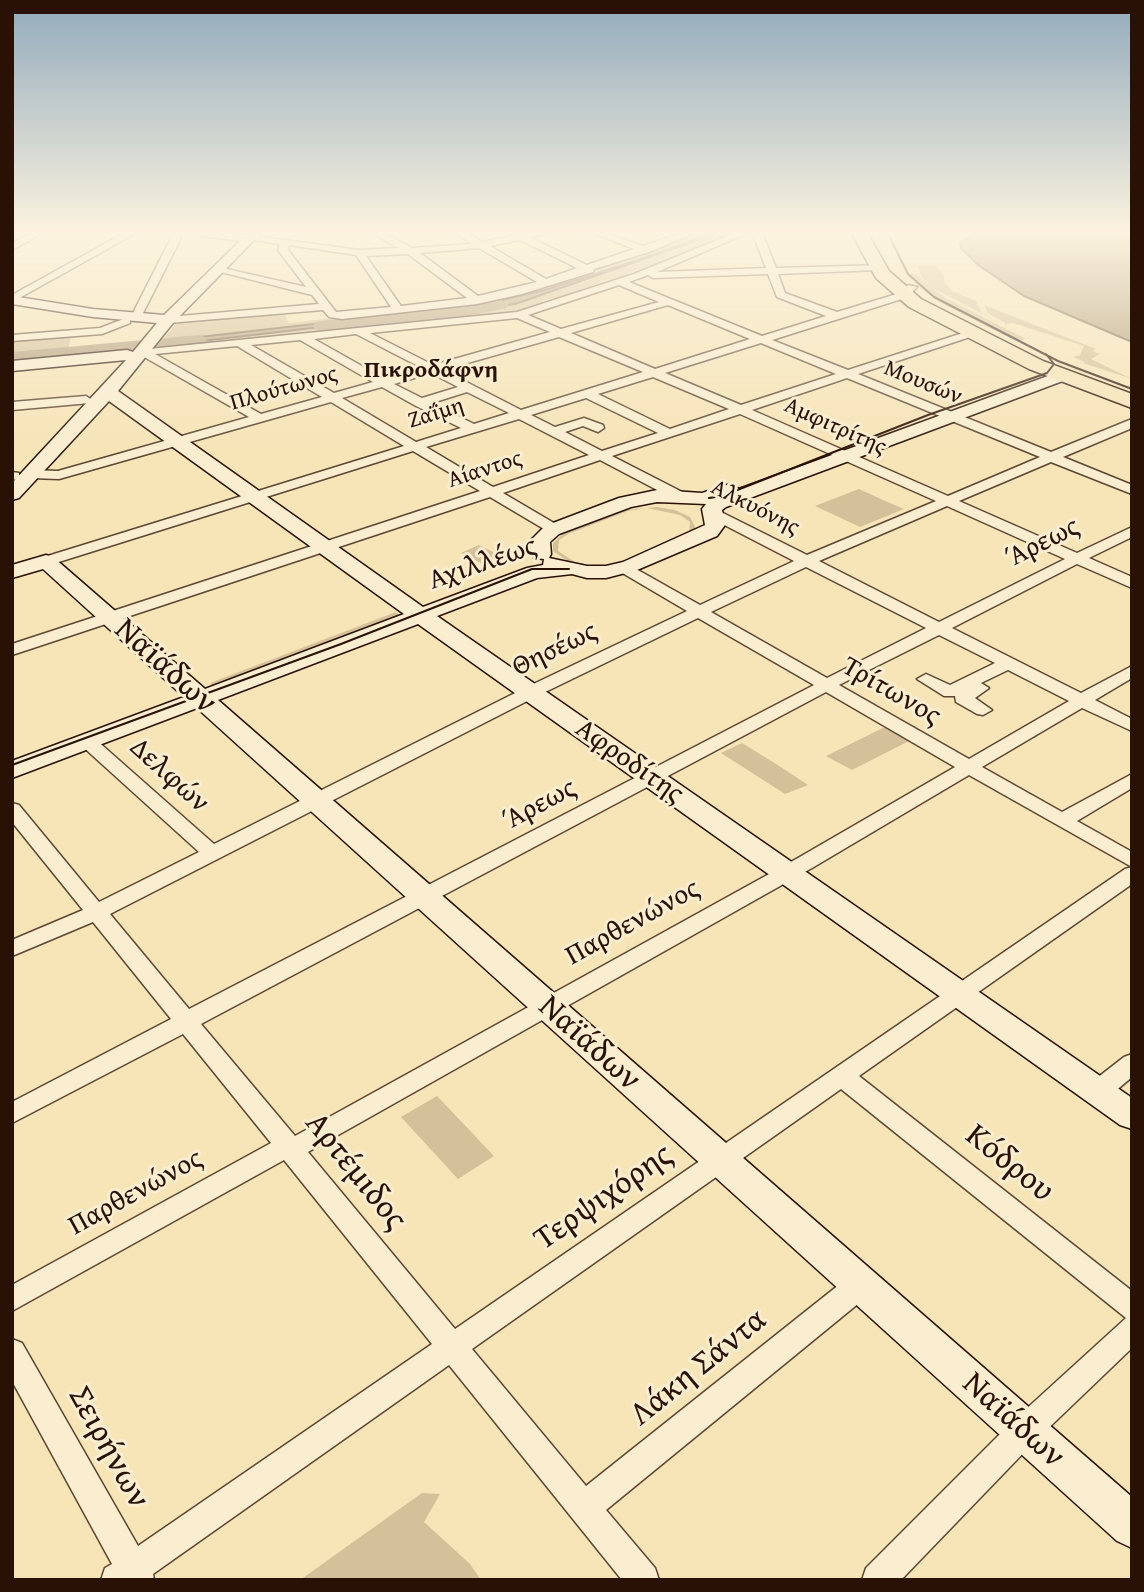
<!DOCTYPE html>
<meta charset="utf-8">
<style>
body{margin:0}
#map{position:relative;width:1144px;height:1592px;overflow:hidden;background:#f7e4b7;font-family:"Gentium Book Plus",serif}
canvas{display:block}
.frame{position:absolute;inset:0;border:14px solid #2a1105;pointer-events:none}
</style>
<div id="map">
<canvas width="1144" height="1592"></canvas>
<div class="frame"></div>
</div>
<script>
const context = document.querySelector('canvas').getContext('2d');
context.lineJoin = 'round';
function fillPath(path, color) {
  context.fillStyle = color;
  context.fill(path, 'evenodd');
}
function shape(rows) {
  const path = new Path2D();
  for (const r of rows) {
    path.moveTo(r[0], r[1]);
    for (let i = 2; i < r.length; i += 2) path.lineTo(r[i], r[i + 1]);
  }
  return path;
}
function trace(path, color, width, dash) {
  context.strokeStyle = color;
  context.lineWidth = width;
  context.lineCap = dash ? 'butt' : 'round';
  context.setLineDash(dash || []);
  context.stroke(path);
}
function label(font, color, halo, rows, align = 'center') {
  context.font = font + ' "Gentium Book Plus",serif';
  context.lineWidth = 6;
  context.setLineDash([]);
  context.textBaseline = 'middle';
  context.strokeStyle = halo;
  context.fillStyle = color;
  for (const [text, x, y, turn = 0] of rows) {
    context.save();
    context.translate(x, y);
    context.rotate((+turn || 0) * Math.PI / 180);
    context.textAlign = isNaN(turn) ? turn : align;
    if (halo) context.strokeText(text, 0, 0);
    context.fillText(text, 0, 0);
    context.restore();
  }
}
const green = shape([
 [695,232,705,232,692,241,544,291,479,305,165,341,161,345,515,304,721,232,742,232,648,269,639,269,627,273,633,277,618,282,608,279,581,290,585,292,558,301,553,298,542,301,545,305,516,315,405,325,400,318,373,321,376,328,156,349,177,322,283,312,289,323,487,301,567,279],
 [917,266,935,266,944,274,944,282,952,291,976,301,982,313,1000,323,933,288,923,279],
 [906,274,916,274,944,297,1026,339,1016,341,943,304,921,289],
 [984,305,1096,349,1092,351,1100,354,1091,359,1132,379,1083,363,1085,362,1073,357,1080,355,1084,346,1013,323,1007,324,1006,327,1005,323,988,313],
 [72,335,68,349,129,342,118,354,12,364,12,340],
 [859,489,883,500,904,509,860,527,815,506],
 [657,507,675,510,690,517,695,527,693,534,622,565,593,568,572,564,553,551,553,543,565,532,625,510],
 [647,508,680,515,690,522,689,533,613,565,593,566,575,562,558,551,559,540,568,534,628,511],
 [479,545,509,560,491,568,461,553],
 [396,612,399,615,266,665,270,668,219,691,210,683],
 [887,726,911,740,852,770,826,756],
 [742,743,776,764,808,785,785,794,721,753],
 [437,1096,494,1156,458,1179,401,1117],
 [422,1493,440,1494,424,1522,470,1564,481,1580,300,1580]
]);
const water = shape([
 [705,232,721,232,515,304,160,346,164,341,481,305,545,290,611,269,692,241,705,232],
 [978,232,1132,232,1132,342,1024,296,978,265,961,248,960,242,978,232]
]);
const river = shape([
 [501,300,506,302,509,305,506,308,463,317,319,331,311,326,319,321,463,307,501,300],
 [199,335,205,337,207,340,205,343,12,362,12,352,199,335]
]);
const street = shape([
 [33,232,45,232,12,250,12,243,33,232],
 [126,232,138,232,12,302,12,295,126,232],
 [166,232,176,232,181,238,141,317,132,319,131,317,171,238,166,232],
 [371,232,383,232,412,248,472,244,455,232,466,232,482,242,530,232,551,232,531,238,587,265,634,249,590,232,604,232,643,246,683,232,697,232,649,252,594,269,593,272,522,294,477,304,342,319,329,317,323,310,168,323,163,320,168,317,319,304,312,295,213,270,218,267,306,287,278,250,280,244,248,239,248,235,359,250,398,248,371,232],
 [520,240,577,268,546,279,490,246,520,240],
 [289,245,356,255,391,307,336,312,288,250,289,245],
 [479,248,537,282,478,296,420,253,479,248],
 [408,254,467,298,401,306,366,256,408,254],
 [737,232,750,232,657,272,766,268,752,232,762,232,776,268,882,265,883,267,878,270,778,274,785,293,837,312,900,293,908,285,917,287,908,297,772,340,848,370,972,330,978,333,976,335,858,374,1051,452,1132,419,1132,428,1063,457,1132,485,1132,494,1051,462,959,501,1077,553,1132,527,1132,537,1089,558,1132,577,1132,588,1077,564,952,628,1081,693,1132,666,1132,678,1095,700,1132,719,1132,731,1082,708,982,767,1062,812,1132,774,1132,788,1077,821,1132,852,1132,884,859,1076,1132,1291,1132,1348,1035,1441,901,1580,862,1580,866,1568,1013,1421,1126,1318,841,1089,472,1349,586,1486,850,1276,860,1273,870,1276,874,1285,870,1294,606,1510,655,1568,659,1580,622,1580,449,1365,153,1574,154,1580,101,1580,105,1568,112,1564,12,1381,12,1339,22,1343,138,1546,432,1344,284,1160,12,1311,12,1285,271,1143,183,1034,12,1123,12,1102,171,1019,93,922,12,956,12,940,83,910,12,822,12,803,19,805,99,902,199,852,82,746,79,742,82,738,94,738,214,844,525,688,687,611,619,571,616,568,619,565,629,565,700,605,794,561,707,516,707,510,717,510,807,555,936,501,740,414,612,456,688,495,688,501,678,501,600,460,503,493,559,526,561,529,559,532,549,532,490,497,12,655,12,644,480,491,413,451,46,566,41,564,38,561,41,558,404,446,331,402,59,479,31,478,24,474,31,470,58,471,249,417,139,354,139,350,517,312,634,274,737,232],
 [768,274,777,297,826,316,762,336,629,282,648,275,653,278,768,274],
 [619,285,659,302,561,329,528,315,619,285],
 [668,305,750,339,655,369,571,333,668,305],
 [517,318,550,332,433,365,370,333,517,318],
 [356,334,422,368,385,379,314,339,356,334],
 [559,337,643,372,521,410,443,370,559,337],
 [300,340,373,382,334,393,251,345,300,340],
 [761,343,836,374,741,405,665,373,761,343],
 [237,346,322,397,261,414,155,354,237,346],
 [431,373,458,387,422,398,394,384,431,373],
 [653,377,729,409,670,429,598,394,653,377],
 [847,378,1040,457,948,496,752,410,847,378],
 [382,387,416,406,461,428,416,442,342,398,382,387],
 [467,392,509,413,474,424,432,403,467,392],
 [586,398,658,433,602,451,565,432,583,426,598,432,604,428,603,425,584,418,555,427,531,415,586,398],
 [519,419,589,455,493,487,426,447,519,419],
 [947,506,1065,559,939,622,819,561,947,506],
 [806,567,926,628,827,678,711,612,806,567],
 [698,618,814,685,189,1009,110,914,537,696,698,618],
 [939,635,995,663,950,685,926,674,917,679,944,696,955,696,956,702,977,714,983,715,992,710,975,698,989,688,981,683,1008,670,1069,701,969,759,839,685,939,635],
 [826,692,955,767,798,858,295,1136,201,1024,826,692],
 [969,775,1132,867,1125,869,455,1329,308,1152,812,868,969,775],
 [126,318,130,319,130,323,102,334,12,341,12,335,100,328,126,318],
 [86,396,92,400,90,403,12,410,12,402,86,396],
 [12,472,19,473,19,479,12,480,12,472],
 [1132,1054,1132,1077,1106,1099,1097,1101,1088,1099,1085,1092,1088,1085,1124,1057,1132,1054]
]);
const secondary = shape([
 [197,232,246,235,262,232,173,323,118,391,423,607,527,568,543,565,544,559,534,558,531,554,530,541,545,526,619,498,657,490,702,493,730,484,739,489,1056,373,1068,373,1070,376,1068,379,726,507,722,510,725,525,717,536,637,570,606,578,587,578,572,574,537,578,437,616,1132,1098,1132,1129,1120,1125,418,624,218,700,1132,1497,1132,1548,1117,1541,197,708,12,778,12,761,184,697,43,569,12,578,12,565,46,555,53,557,205,689,404,614,109,401,19,498,12,500,12,483,126,360,12,371,12,361,127,350,133,352,157,323,93,317,12,304,12,296,93,309,164,315,240,241,203,236,197,232],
 [657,502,706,504,702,509,705,525,623,562,606,566,587,566,549,558,551,554,550,542,559,534,631,507,657,502]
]);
const highway = shape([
 [851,232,867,232,889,271,921,299,1043,361,1132,394,1132,408,1029,369,909,307,876,278,851,232]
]);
const tram = shape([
 [887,232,908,274,934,297,1058,361,1132,389],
 [709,498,722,496,928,415,1047,373,1054,364,1046,354],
 [12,765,341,644,532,569,569,569]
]);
const farStreetnames = [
 ["Μουσών",923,383,22],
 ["Πλούτωνος",284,389,-16],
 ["Ζαΐμη",436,414,-17],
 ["Αμφιτρίτης",835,427,24],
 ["Αίαντος",485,470,-18],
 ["Αλκυόνης",755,508,27]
];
const farNeighbourhoodnames = [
 ["Πικροδάφνη",431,371]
];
const streetNames = [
 ["Άρεως",1043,543,-27],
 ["Αχιλλέως",483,564,-19],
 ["Θησέως",555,650,-26],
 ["Τρίτωνος",891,692,30],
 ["Αφροδίτης",629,762,35],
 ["Δελφών",169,776,42],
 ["Άρεως",540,805,-28],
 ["Παρθενώνος",633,923,-29],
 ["Παρθενώνος",136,1193,-29]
];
const nearStreetnames = [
 ["Ναϊάδων",165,667,42],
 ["Ναϊάδων",589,1044,42],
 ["Κόδρου",1009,1164,39],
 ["Αρτέμιδος",355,1172,51],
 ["Τερψιχόρης",604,1198,-35],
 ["Λάκη Σάντα",699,1368,-39],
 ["Ναϊάδων",1013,1421,42],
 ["Σειρήνων",108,1448,61]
];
fillPath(green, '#d4c099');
fillPath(water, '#b19c7a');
trace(water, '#7b644b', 2);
fillPath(river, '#b19c7a');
trace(street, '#5d4632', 3);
trace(secondary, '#2a1105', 3);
trace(highway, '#2a1105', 3);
fillPath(street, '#faedd0');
fillPath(secondary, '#faedd0');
fillPath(highway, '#f7e4b7');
trace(tram, '#2a1105', 2);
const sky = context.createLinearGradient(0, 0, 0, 455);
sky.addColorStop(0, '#92aabc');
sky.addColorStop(0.51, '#fbf3df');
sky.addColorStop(1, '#fbf3df00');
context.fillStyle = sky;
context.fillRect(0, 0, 1144, 455);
label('23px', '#2a1105', '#faedd0', farStreetnames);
label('bold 24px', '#2a1105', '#faedd0', farNeighbourhoodnames);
label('28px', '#2a1105', '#faedd0', streetNames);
label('33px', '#2a1105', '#faedd0', nearStreetnames);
</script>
